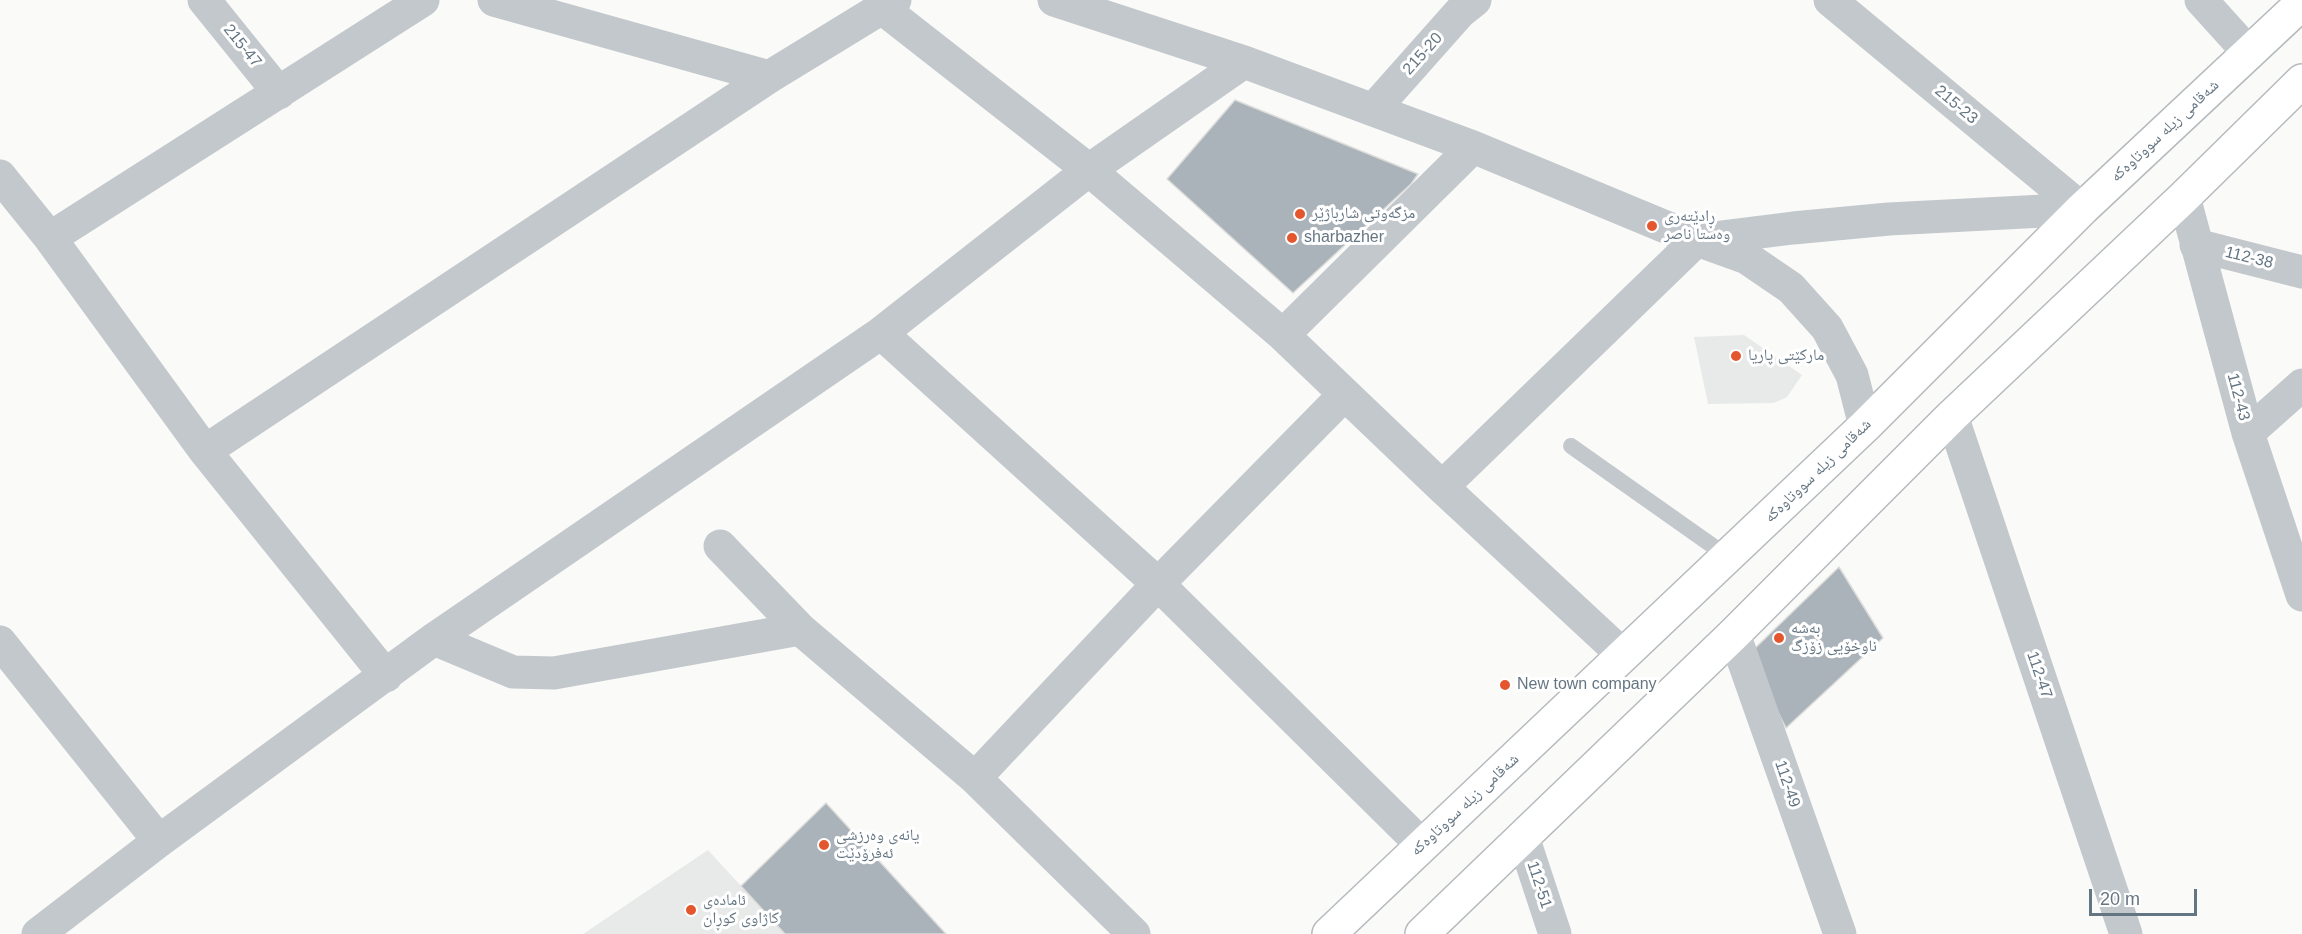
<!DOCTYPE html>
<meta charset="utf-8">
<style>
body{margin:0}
#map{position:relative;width:2302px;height:934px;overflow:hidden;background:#fafaf8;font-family:Arial,sans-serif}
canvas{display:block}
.scale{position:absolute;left:2089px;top:889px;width:108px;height:27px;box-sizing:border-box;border:3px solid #657683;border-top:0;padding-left:8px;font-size:18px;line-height:21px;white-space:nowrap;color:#657683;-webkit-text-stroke:4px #fff;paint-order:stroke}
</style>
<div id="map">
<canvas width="2302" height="934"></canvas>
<div class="scale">20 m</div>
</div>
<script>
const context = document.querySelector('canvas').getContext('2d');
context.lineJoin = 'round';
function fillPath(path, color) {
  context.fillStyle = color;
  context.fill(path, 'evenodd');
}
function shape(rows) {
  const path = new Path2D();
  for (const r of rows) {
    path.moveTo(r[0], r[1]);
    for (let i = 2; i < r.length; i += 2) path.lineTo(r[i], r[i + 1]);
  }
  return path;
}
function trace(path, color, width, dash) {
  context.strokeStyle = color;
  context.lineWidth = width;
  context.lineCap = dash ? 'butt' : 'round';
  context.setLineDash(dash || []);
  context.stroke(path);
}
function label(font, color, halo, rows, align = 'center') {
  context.font = font + ' Arial,"Noto Naskh Arabic",sans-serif';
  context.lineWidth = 6;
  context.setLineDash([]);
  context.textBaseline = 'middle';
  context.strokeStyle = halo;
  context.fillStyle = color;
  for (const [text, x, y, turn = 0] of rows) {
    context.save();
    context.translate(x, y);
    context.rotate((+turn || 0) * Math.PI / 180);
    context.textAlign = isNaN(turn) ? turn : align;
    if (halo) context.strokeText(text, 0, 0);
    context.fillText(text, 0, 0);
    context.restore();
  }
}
const built = shape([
 [1744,335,1802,375,1787,397,1774,403,1708,404,1694,337],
 [708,850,785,934,583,934]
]);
const building = shape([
 [1235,100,1418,174,1411,184,1293,293,1167,179,1235,100],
 [1839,567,1883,638,1786,728,1749,654,1839,567],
 [826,803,946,934,785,934,741,886,826,803]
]);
const lane = shape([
 [1571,446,1727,556]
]);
const street = shape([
 [204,0,279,93],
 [494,0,769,77],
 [1054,0,1244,62,1473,147,1697,240,1747,258,1791,288,1827,328,1852,375,1865,426],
 [1830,0,2082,209],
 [2201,0,2249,53],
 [882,8,1089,170,1283,335,1442,487,1623,655],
 [1373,110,1460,12,1475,0],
 [0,176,50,238,205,451,386,676],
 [2184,197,2248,433,2302,595],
 [50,238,423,0],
 [2196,245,2302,272],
 [881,333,1158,584,1422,845],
 [1283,335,1473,147],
 [1952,416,2126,934],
 [2248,433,2302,385],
 [205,451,769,77,895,0],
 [1442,487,1697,240,1793,228,1889,219,2082,209],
 [720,546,800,629,975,778,1134,934],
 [1734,634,1840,934],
 [434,639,513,672,554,673,800,629],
 [0,642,159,841],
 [975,778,1158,584,1344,395],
 [1523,837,1555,934],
 [38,934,159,841,434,639,881,333,1089,170,1244,62]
]);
const primary = shape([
 [1329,934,1865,426,2082,209,2302,3],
 [1422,934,1734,634,1952,416,2184,197,2302,81]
]);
const markers = [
 [1300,214,6,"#e4572e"],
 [1652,226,6,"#e4572e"],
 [1292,238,6,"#e4572e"],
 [1736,356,6,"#e4572e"],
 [1779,638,6,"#e4572e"],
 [1505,685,6,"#e4572e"],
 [824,845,6,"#e4572e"],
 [691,910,6,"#e4572e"]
];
const streetNames = [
 ["215-47",242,46,51],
 ["215-20",1423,54,-48],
 ["215-23",1956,105,40],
 ["شەقامی زیلە سووتاوەکە",2165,131,-43],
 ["112-38",2249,258,14],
 ["112-43",2238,397,75],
 ["شەقامی زیلە سووتاوەکە",1818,471,-44],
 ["112-47",2039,675,71],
 ["112-49",1787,784,71],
 ["شەقامی زیلە سووتاوەکە",1465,805,-43],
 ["112-51",1539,885,72]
];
const poiNames = [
 ["مزگەوتی شارباژێر",1312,214],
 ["ڕادێتەری",1664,217],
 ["وەستا ناصر",1664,235],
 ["sharbazher",1304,238],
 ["مارکێتی پاریا",1748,356],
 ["بەشە",1791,629],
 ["ناوخۆیی زۆزگ",1791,647],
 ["New town company",1517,685],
 ["یانەی وەرزشی",836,836],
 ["ئەفرۆدێت",836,854],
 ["ئامادەی",703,901],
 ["کاژاوی کوڕان",703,919]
];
fillPath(built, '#e8e9e9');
fillPath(building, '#aab3b9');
trace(building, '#dcdcda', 1.5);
trace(primary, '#b5babe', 36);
trace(lane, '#c3c8cc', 16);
trace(street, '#c3c8cc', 33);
trace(primary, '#fff', 33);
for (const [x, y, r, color] of markers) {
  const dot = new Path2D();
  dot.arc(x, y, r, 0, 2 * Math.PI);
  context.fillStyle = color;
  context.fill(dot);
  trace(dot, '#fff', 2);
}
label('16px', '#657683', '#fff', streetNames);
label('16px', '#657683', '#fff', poiNames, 'left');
</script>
